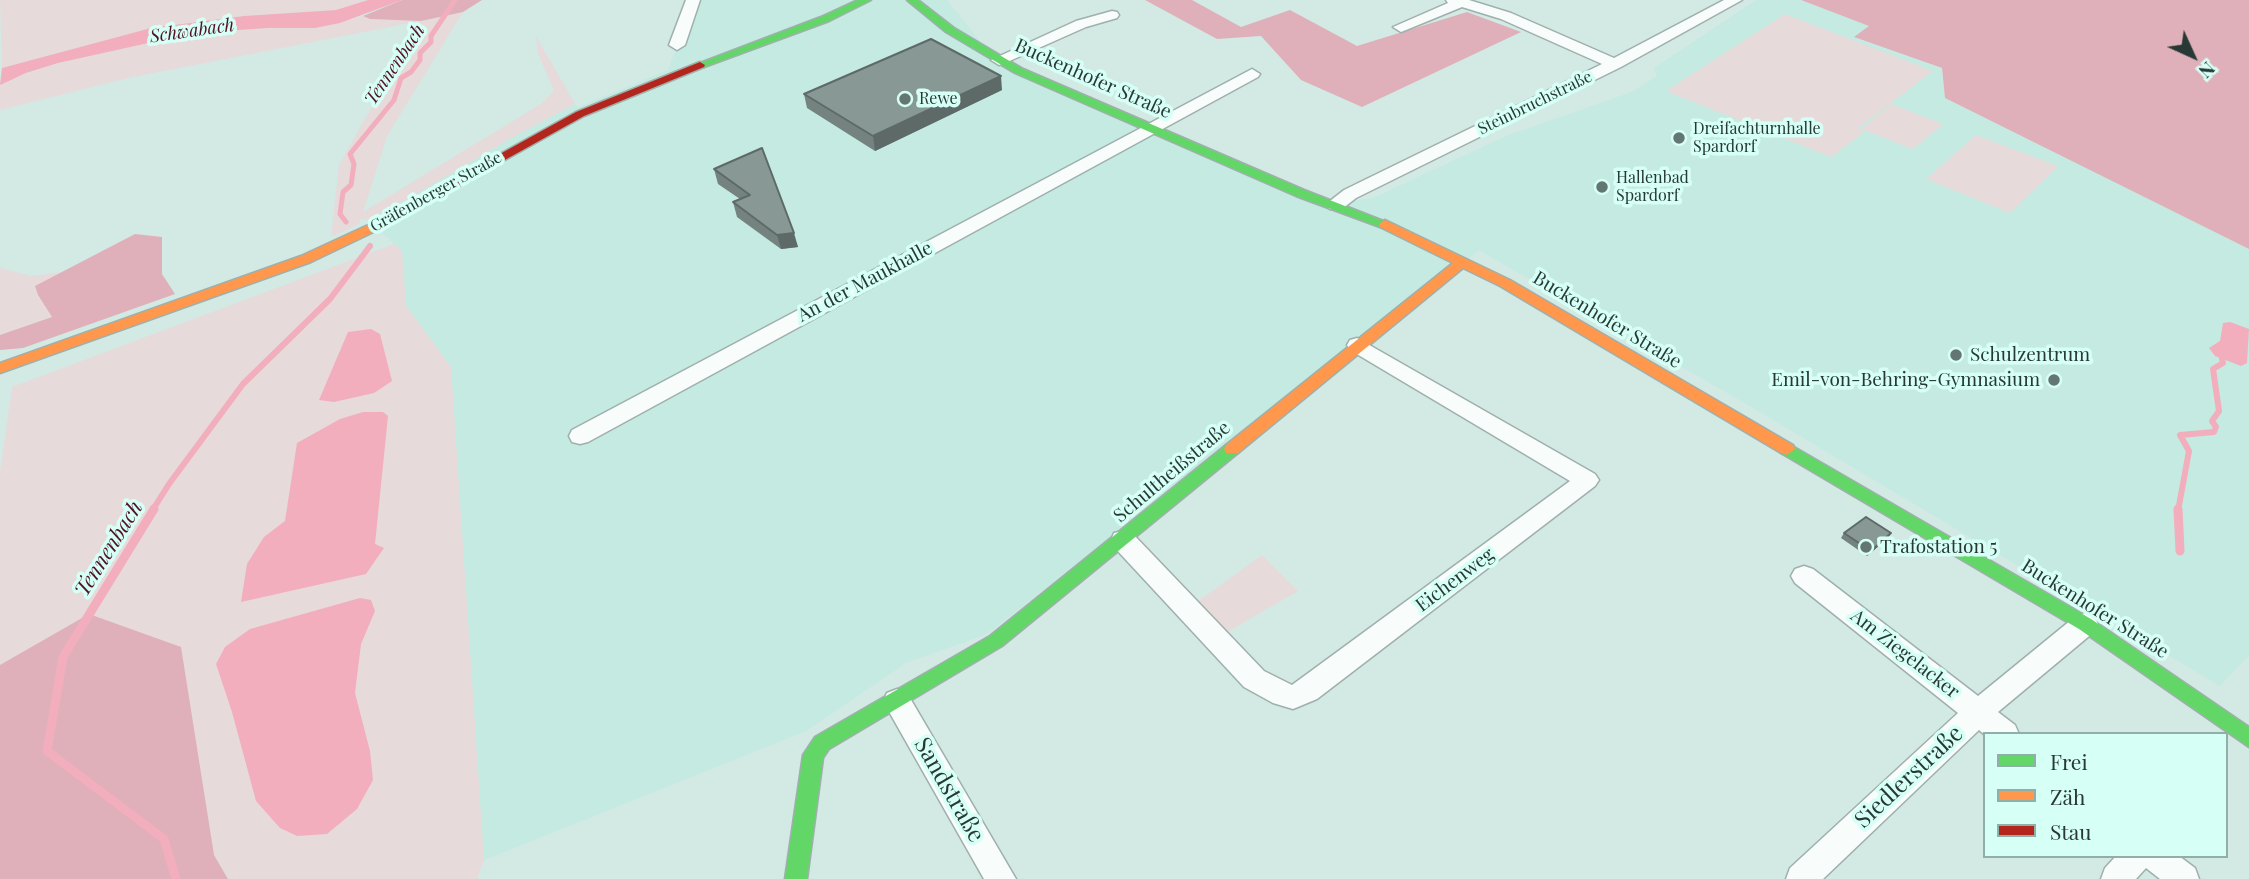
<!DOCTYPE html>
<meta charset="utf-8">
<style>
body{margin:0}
#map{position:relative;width:2249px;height:879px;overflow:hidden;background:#d2e9e4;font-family:"Playfair Display",serif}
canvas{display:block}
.legend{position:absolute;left:1983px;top:732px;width:245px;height:126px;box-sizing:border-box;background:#d6fff6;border:2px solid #90afa9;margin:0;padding:9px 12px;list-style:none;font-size:21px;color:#283835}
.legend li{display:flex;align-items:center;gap:14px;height:35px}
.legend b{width:35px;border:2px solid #90afa9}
.north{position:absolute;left:2158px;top:21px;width:70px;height:70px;-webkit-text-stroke:5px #d6fff6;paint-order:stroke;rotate:135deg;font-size:19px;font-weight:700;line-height:28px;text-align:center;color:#283835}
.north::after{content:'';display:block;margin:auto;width:24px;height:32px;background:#283835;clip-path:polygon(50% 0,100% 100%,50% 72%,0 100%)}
</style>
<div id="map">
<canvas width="2249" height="879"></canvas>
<ul class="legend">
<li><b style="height:9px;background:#63d668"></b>Frei</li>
<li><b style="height:9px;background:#ff974d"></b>Zäh</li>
<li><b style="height:9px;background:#b3261e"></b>Stau</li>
</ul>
<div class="north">N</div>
</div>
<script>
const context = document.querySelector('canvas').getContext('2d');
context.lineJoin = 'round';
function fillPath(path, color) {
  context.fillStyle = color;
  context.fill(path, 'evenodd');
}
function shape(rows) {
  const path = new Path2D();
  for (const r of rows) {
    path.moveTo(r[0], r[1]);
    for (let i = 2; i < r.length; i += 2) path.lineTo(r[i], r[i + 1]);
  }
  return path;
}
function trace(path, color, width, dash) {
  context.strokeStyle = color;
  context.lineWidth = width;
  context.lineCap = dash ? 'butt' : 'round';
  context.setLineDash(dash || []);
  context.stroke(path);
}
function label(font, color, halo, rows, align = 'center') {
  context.font = font + ' "Playfair Display",serif';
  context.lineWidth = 7;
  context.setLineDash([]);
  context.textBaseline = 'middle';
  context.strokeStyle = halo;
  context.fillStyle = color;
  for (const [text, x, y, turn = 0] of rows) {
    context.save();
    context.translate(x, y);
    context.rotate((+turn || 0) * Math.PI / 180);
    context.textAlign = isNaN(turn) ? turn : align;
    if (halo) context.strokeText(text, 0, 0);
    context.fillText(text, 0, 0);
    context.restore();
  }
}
const built = shape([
 [695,0,947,0,994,59,1328,204,1373,198,1506,136,1632,92,1657,76,1654,68,1756,0,1801,0,1870,26,1855,38,1941,68,1945,98,2249,249,2249,655,2220,686,1743,402,1479,250,987,634,906,663,806,731,484,860,451,367,406,306,402,251,368,220,511,138,575,104,578,107,668,70]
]);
const green = shape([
 [0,0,368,0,336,10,244,16,151,28,2,68],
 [463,12,387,136,363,212,541,104,554,91,538,53,536,36,575,104,511,138,413,196,368,220,360,219,359,224,331,237,339,165,420,21,128,78,0,110,0,85,5,81,58,63,162,40,210,32,268,28,315,28,363,16,370,19,421,21],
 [1785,14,1933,71,1858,128,1864,132,1831,157,1666,91],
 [1891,104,1943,124,1913,149,1861,129],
 [1976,135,2058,166,2010,213,1926,179],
 [394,244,402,251,406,306,451,367,484,860,477,879,228,879,214,855,0,665,0,472,12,387],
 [0,268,31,276,64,272,36,286,38,295,52,317,0,335],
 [1262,555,1298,591,1227,632,1197,602]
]);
const forest = shape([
 [402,0,482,0,463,12,421,21,370,19,363,16],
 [1145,0,1192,0,1241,27,1290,10,1357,46,1467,12,1521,32,1362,107,1301,80,1261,36,1217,39],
 [1801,0,2249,0,2249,249,1945,98,1942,68,1854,37,1869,26],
 [135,234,162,237,162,274,175,294,23,348,0,350,0,335,52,317,38,295,35,286],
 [89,614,181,647,214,855,228,879,0,879,0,665]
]);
const water = shape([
 [368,0,402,0,340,23,315,28,268,28,210,32,162,40,58,63,26,73,0,85,2,68,151,28,244,16,336,10],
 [2230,322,2249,329,2247,363,2241,366,2215,356,2209,348,2220,341,2223,323],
 [371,329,380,334,392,381,374,393,334,402,319,400,348,332],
 [363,412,383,412,388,416,375,544,384,548,366,574,241,602,247,564,264,537,285,521,297,443,340,419],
 [360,598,371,600,375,611,361,644,355,693,370,751,373,780,357,809,327,834,297,836,280,828,256,801,232,712,216,664,225,647,250,629]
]);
const streamFar2 = shape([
 [346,222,340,214,343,192,351,185,354,164,350,154,394,100,401,78,411,72,420,60,420,53,431,42,431,36,455,0]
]);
const streamFar1 = shape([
 [152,511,169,484,243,384,330,299,370,246],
 [2178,511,2189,451,2180,435,2214,432,2216,427,2212,421,2219,411,2213,369,2223,363,2222,359]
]);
const stream = shape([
 [154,509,63,657,47,751,164,839,176,879],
 [2178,509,2180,551]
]);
const street = shape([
 [686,0,700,0,685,45,677,50,669,45,686,0],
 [1446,0,1469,0,1511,13,1614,58,1724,0,1742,0,1621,67,1356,198,1342,209,1330,209,1327,205,1330,201,1344,190,1602,64,1501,19,1462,7,1406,30,1401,32,1393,27,1448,3,1446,0],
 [1112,11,1117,12,1119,15,1117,18,1086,27,1005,63,999,65,991,60,1076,21,1112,11],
 [1252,69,1260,74,1258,77,588,442,580,444,572,442,569,436,572,430,1252,69],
 [1357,338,1595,474,1599,480,1595,486,1317,699,1293,709,1273,703,1244,687,1114,547,1111,540,1114,533,1123,531,1132,533,1264,671,1292,685,1570,481,1350,350,1347,345,1350,340,1357,338],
 [1804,566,1813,569,1978,696,2076,616,2085,613,2094,616,2098,624,2094,632,1998,712,2015,725,2019,734,1985,735,1979,730,1823,879,1786,879,1790,868,1958,713,1795,583,1791,576,1795,569,1804,566],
 [897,689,907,693,1016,879,984,879,883,701,887,693,897,689],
 [2116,856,2179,856,2195,868,2199,879,2160,879,2146,868,2136,879,2101,879,2105,868,2116,856]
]);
const fast = shape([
 [858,0,871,0,829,21,704,67,695,65,821,17,858,0],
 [907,0,918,0,954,28,1023,69,1304,190,1391,224,1385,228,1380,227,1296,196,1015,73,946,32,907,0],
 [1232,443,1240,449,1238,453,1002,646,829,749,823,758,807,879,785,879,803,755,815,737,990,636,1226,445,1232,443],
 [1787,443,2091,619,2249,727,2249,747,2079,629,1781,453,1779,449,1787,443]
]);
const slow = shape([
 [381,219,387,223,386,226,311,262,0,373,0,363,301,256,381,219],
 [1385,220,1510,280,1793,445,1795,449,1787,455,1781,453,1500,286,1463,268,1238,453,1226,453,1224,449,1226,445,1453,263,1380,227,1379,224,1385,220]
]);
const jam = shape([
 [700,62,705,65,704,67,584,116,386,226,381,227,375,223,576,112,700,62]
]);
const wall = shape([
 [1002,90,875,151,807,108,804,94],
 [762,148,798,247,781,249,737,217,733,202,740,199,718,184,714,169],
 [1844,533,1888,538,1867,556,1841,538]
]);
const shadedWall = shape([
 [1001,76,1002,90,875,151,873,136],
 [794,233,798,247,781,249,777,235],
 [1891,533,1888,538,1867,556,1871,551]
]);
const building = shape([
 [931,39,1001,76,873,136,804,94,931,39],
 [762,148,794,233,777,235,733,202,750,195,714,169,762,148],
 [1866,517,1891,533,1871,551,1844,533,1866,517]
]);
const markers = [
 [905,99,7,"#647672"],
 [1679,138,7,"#647672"],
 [1602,187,7,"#647672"],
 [1956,355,7,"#647672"],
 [2054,380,7,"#647672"],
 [1866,547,7,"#647672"]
];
const farPoinames = [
 ["Rewe",919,99],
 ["Dreifachturnhalle",1693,129],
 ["Spardorf",1693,147],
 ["Hallenbad",1616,178],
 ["Spardorf",1616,196]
];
const farStreetnames = [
 ["Steinbruchstraße",1535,103,-26],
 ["Gräfenberger Straße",436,192,-29]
];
const farWaternames = [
 ["Schwabach",192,31,-8],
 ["Tennenbach",395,65,-56]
];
const streetNames = [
 ["Buckenhofer Straße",1093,79,24],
 ["An der Maukhalle",865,282,-28],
 ["Buckenhofer Straße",1607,320,31],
 ["Schultheißstraße",1172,472,-40],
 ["Eichenweg",1455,580,-37],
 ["Buckenhofer Straße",2095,609,32],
 ["Am Ziegelacker",1905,654,38]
];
const poiNames = [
 ["Schulzentrum",1970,355],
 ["Emil-von-Behring-Gymnasium",2040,380,"right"],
 ["Trafostation 5",1880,547]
];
const waterNames = [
 ["Tennenbach",109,549,-58]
];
const nearStreetnames = [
 ["Siedlerstraße",1909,777,-43],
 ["Sandstraße",949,790,60]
];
fillPath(built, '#c4eae1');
fillPath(green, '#e7dadb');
fillPath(forest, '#dfb0ba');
fillPath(water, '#f2aebc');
trace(streamFar2, '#f2aebc', 5);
trace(streamFar1, '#f2aebc', 6);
trace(stream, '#f2aebc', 9);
trace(street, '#9fb0ac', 3);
trace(fast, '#9fb0ac', 3);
trace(slow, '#9fb0ac', 3);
trace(jam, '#9fb0ac', 3);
fillPath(street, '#f8fcfb');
fillPath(fast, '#63d668');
fillPath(slow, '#ff974d');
fillPath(jam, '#b3261e');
fillPath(wall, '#748380');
fillPath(shadedWall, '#5e6a68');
fillPath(building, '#879895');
trace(building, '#5e6a68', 2);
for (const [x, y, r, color] of markers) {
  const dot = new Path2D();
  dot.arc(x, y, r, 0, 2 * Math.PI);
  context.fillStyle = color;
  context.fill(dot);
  trace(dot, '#d6fff6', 2.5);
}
label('16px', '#283835', '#d6fff6', farPoinames, 'left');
label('16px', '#283835', '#d6fff6', farStreetnames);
label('italic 18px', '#511125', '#d6fff6', farWaternames);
label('19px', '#283835', '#d6fff6', streetNames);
label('19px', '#283835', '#d6fff6', poiNames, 'left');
label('italic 21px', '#511125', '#d6fff6', waterNames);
label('23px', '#283835', '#d6fff6', nearStreetnames);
</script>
